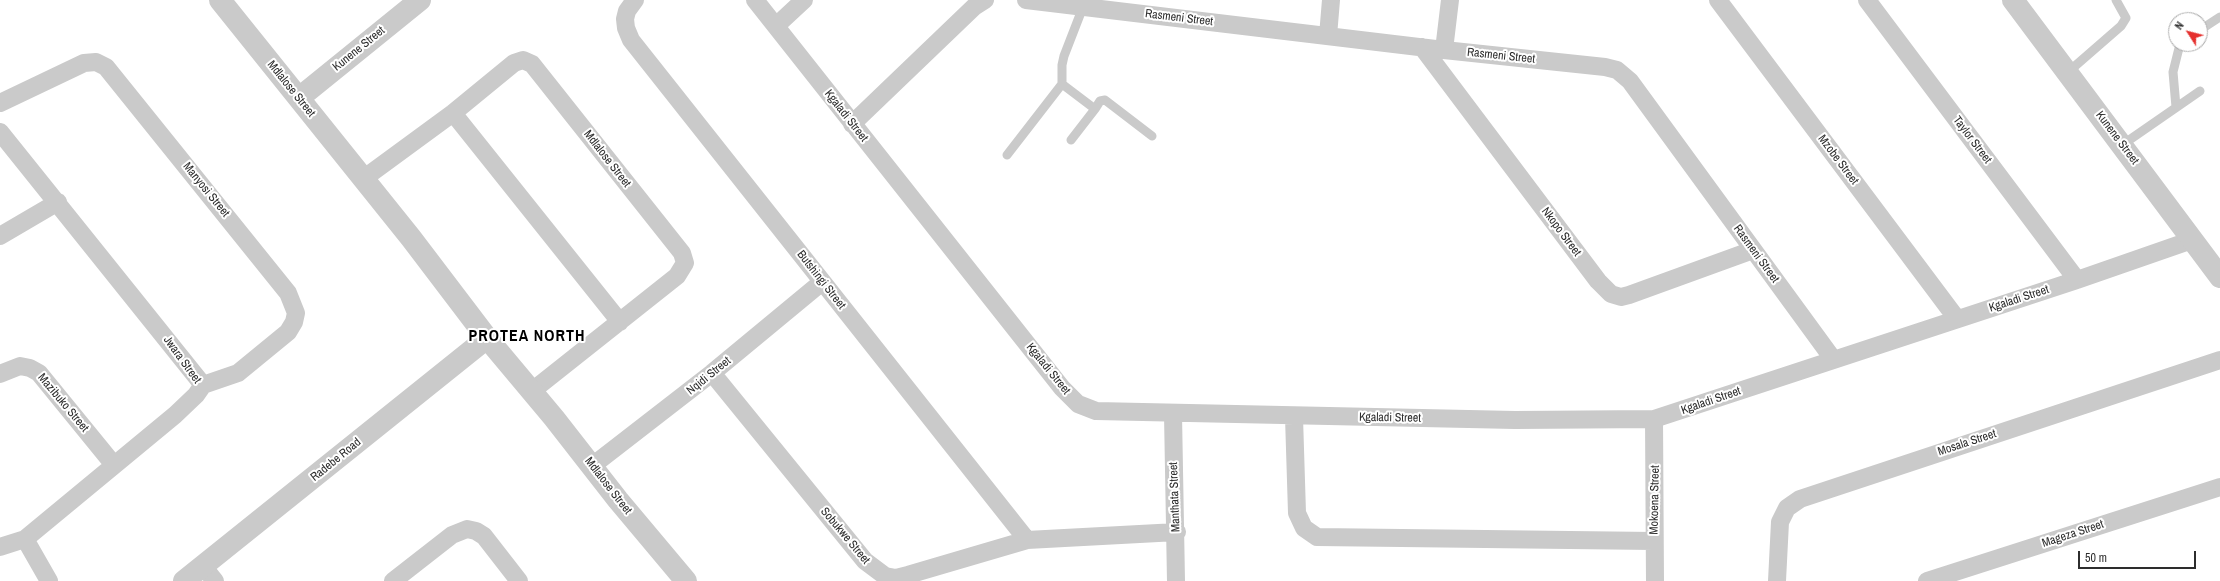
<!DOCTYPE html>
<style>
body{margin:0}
#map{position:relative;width:2220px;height:581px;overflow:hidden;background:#fff;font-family:"Archivo Narrow",sans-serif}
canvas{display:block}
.north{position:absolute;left:2168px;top:12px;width:40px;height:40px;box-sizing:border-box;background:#fff;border:1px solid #ababab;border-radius:50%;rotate:306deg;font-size:11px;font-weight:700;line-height:16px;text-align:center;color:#2d2d2d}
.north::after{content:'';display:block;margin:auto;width:14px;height:18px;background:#e5302e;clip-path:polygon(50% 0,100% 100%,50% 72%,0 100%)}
.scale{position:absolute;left:2078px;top:551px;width:118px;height:18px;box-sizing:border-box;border:2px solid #2d2d2d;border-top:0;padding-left:5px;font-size:12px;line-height:14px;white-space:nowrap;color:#2d2d2d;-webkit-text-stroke:3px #fff;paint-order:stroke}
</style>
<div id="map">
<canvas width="2220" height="581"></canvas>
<div class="north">N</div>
<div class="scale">50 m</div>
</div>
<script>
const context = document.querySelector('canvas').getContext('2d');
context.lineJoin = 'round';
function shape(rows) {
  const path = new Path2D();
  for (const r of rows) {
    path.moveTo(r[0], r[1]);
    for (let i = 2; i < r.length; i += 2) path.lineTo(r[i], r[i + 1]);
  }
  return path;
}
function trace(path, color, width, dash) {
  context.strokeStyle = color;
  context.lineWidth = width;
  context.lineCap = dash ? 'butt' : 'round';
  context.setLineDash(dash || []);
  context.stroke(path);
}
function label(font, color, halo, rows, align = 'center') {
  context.font = font + ' "Archivo Narrow",sans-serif';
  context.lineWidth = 4;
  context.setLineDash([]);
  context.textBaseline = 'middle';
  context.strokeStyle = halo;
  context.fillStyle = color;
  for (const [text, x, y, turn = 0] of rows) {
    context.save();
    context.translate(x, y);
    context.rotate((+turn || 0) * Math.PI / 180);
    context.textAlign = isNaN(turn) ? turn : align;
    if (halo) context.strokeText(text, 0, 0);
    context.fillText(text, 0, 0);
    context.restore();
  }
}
const service = shape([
 [2200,30,2220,17],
 [2067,73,2121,26,2126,18,2116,0],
 [1062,84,1095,109,1071,140],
 [2176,107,2173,72,2179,48,2183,44],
 [1095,109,1100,101,1105,100,1152,136],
 [2122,145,2200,91],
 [1007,155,1062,84,1062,65,1064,56,1083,7]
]);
const minor = shape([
 [635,0,627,11,625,19,626,28,631,40,1027,540],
 [755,0,1062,388,1078,404,1096,411,1515,420,1654,419,2077,280,2192,240],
 [1026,0,1444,50,1605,67,1617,70,1630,81,1833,359],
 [1718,0,1957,319],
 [1867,0,2077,280],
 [776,26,804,0],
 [1328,36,1331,0],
 [1422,47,1598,281,1611,294,1621,297,1629,295,1753,250],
 [1444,50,1450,0],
 [0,103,84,63,96,62,106,67,288,293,296,313,294,322,288,332,238,373,203,385],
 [453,113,620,322],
 [852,124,974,7,985,0],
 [0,132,203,385],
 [363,179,453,113,514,63,523,60,532,64,682,253,685,263,677,276,532,391],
 [0,236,58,202],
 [712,373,865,561,885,576,896,578,908,575,1027,540,1177,532],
 [0,374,20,366,30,368,39,373,114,465],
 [1173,414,1176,581],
 [1294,417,1297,513,1304,528,1317,537,1654,541],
 [1654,419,1655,581],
 [592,466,712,373,822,282],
 [25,539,49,581],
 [0,547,25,539,175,415,196,395,203,385],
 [203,566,215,581],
 [393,581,452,535,467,529,476,531,484,536,519,581],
 [1777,581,1780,522,1787,508,1800,499,2220,360],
 [1927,581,2220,487]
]);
const tertiary = shape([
 [220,0,411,238,487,338,554,418,618,500,686,581],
 [2013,0,2220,277],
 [299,98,420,0],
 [184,581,487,338]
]);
const streetNames = [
 ["Rasmeni Street",1179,18,7],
 ["Kunene Street",359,49,-39],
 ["Rasmeni Street",1501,56,6],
 ["Mdlalose Street",291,89,51],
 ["Kgaladi Street",846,116,52],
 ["Kunene Street",2117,138,53],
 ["Taylor Street",1972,140,53],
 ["Mdlalose Street",607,159,52],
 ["Mzobe Street",1838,160,53],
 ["Manyosi Street",206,190,51],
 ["Nkopo Street",1561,232,53],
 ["Rasmeni Street",1756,254,54],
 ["Butshingi Street",821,280,52],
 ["Kgaladi Street",2019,299,-18],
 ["Jwara Street",182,360,54],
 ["Kgaladi Street",1048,369,51],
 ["Nqidi Street",709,376,-39],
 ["Kgaladi Street",1711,401,-19],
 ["Mazibuko Street",63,403,50],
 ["Kgaladi Street",1390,418,1],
 ["Mosala Street",1967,443,-18],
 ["Radebe Road",336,460,-39],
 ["Mdlalose Street",608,486,52],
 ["Manthata Street",1175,497,-92],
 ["Mokoena Street",1655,500,-89],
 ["Mageza Street",2073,534,-18],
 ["Sobukwe Street",845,536,50]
];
const districtNames = [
 ["PROTEA NORTH",527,337]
];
trace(service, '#cacaca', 9);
trace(minor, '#cacaca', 18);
trace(tertiary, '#cacaca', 22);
label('12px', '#2d2d2d', '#fff', streetNames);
context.letterSpacing = '1px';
label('bold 16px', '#000', '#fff', districtNames);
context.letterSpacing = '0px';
</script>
